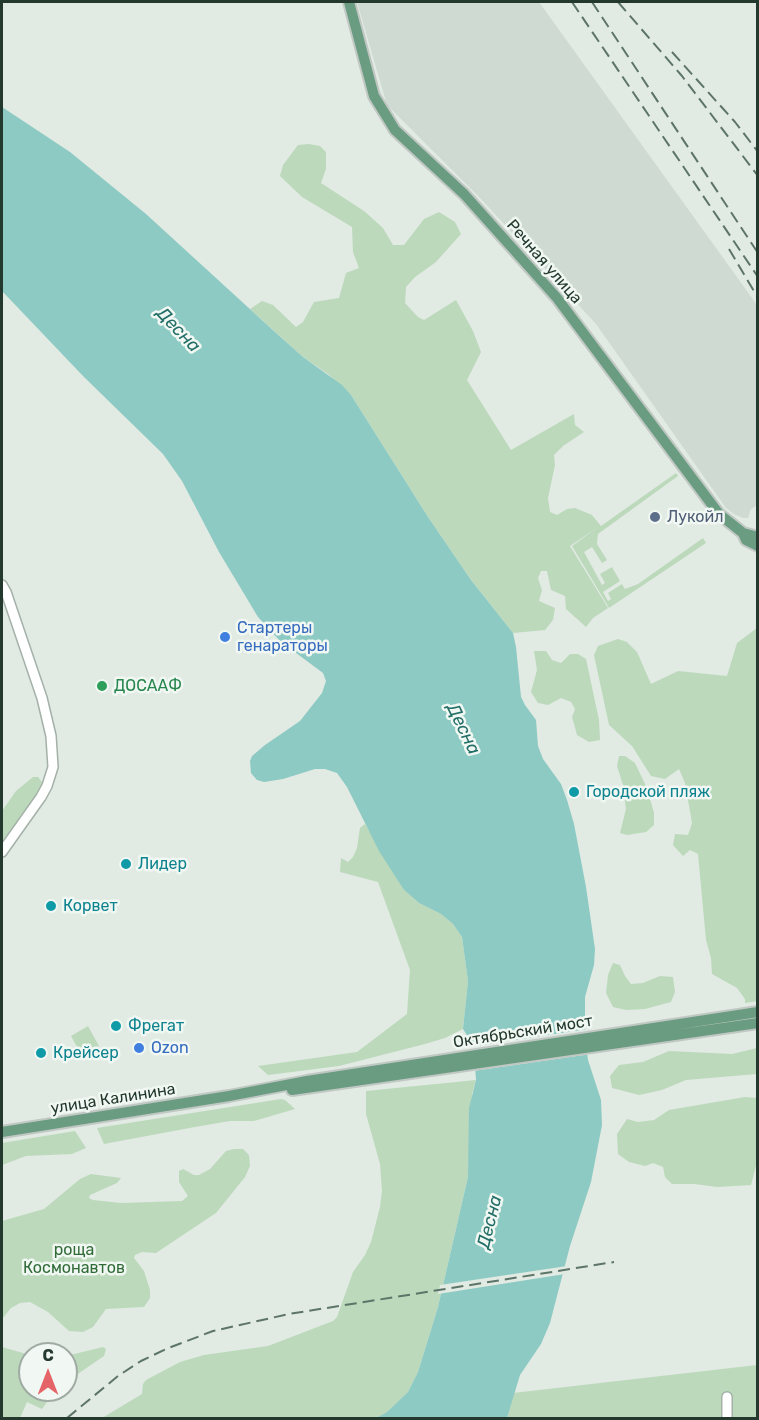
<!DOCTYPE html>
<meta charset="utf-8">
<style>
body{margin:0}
#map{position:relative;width:759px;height:1420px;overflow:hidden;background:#e1eae3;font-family:Rubik,sans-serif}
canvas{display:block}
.frame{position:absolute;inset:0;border:3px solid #23392d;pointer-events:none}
.north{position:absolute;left:18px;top:1342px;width:60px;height:60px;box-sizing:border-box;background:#f1f7f2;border:2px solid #9faba3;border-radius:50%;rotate:0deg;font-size:16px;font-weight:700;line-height:24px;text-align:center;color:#23392d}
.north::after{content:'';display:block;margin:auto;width:21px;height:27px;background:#e56467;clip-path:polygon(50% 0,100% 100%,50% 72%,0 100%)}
</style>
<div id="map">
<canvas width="759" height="1420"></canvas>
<div class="frame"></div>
<div class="north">С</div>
</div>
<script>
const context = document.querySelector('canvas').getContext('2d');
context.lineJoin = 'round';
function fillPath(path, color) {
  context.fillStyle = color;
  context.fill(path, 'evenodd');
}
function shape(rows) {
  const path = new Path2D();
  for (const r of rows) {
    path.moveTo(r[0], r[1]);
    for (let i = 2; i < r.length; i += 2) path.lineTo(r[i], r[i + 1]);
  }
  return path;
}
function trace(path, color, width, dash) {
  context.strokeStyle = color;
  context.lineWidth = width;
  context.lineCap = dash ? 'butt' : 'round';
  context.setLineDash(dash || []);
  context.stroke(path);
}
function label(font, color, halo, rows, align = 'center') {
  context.font = font + ' Rubik,sans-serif';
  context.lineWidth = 5;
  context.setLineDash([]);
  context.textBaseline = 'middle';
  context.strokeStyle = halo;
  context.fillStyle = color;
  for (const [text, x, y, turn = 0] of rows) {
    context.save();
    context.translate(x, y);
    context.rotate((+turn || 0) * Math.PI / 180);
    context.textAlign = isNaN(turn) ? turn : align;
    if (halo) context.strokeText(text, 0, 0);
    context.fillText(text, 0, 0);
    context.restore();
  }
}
const built = shape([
 [357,2,539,2,757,305,758,505,751,509,748,518,743,518,734,514,726,508,596,324,482,200,387,105]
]);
const green = shape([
 [309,144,320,146,326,152,326,169,321,183,364,211,383,228,393,245,404,245,424,219,439,212,455,222,461,234,436,262,415,277,406,287,405,303,418,317,424,320,456,300,473,331,481,352,467,380,511,450,574,414,575,425,584,432,563,446,554,455,555,465,548,498,550,512,557,515,567,509,575,508,592,515,601,526,676,473,678,476,598,534,597,544,607,560,602,563,592,547,584,552,602,585,605,583,600,574,612,567,620,581,603,592,608,601,611,599,608,593,622,584,625,589,638,584,703,538,706,543,609,608,572,546,598,527,570,546,608,608,593,618,586,627,566,609,565,596,551,590,547,571,541,571,538,578,542,590,539,601,555,608,553,620,545,630,513,633,471,580,428,517,351,395,328,374,303,357,250,309,262,301,273,305,296,327,303,322,314,302,339,298,346,273,359,268,353,252,352,227,302,197,280,176,283,165,298,145],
 [757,628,758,1001,745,1003,745,999,737,988,712,974,711,958,706,940,698,854,690,850,683,856,673,845,675,834,688,835,692,823,685,783,679,769,665,779,651,776,632,746,609,725,594,655,598,646,618,639,627,642,637,652,651,684,678,671,727,676,737,643],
 [534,651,546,651,552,660,561,663,570,654,578,654,586,659,599,720,600,740,589,742,577,735,572,717,575,709,571,702,561,698,548,705,538,703,531,692,537,670],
 [619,756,625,756,635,763,647,788,654,813,654,825,646,832,627,835,620,833,626,809,623,785,617,766],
 [33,777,38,777,42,782,40,790,2,842,2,811,16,791],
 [365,824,404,890,419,903,441,914,453,924,462,937,468,981,463,1029,445,1038,425,1044,339,1066,268,1075,258,1066,357,1052,407,1014,410,970,378,882,340,872,341,858,348,862,353,857,357,848,360,828],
 [613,963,620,965,625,976,631,984,643,983,660,976,673,977,675,992,671,1002,645,1009,626,1010,613,1007,606,993,608,975],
 [88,1026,99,1046,82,1056,71,1036],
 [757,1048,757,1074,686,1080,662,1090,639,1095,612,1088,610,1076,619,1065,643,1062,669,1051,732,1054],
 [476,1080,472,1094,468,1177,438,1307,418,1372,408,1392,398,1402,387,1412,376,1418,102,1418,142,1394,143,1384,146,1380,180,1362,204,1355,268,1346,333,1321,337,1317,353,1272,365,1255,371,1242,380,1207,382,1191,380,1164,366,1114,366,1091],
 [745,1097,757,1098,757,1162,751,1185,717,1187,694,1184,672,1184,665,1177,663,1167,653,1163,645,1166,629,1162,618,1154,617,1134,627,1119,638,1122,654,1120,669,1110],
 [281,1099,285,1100,295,1109,254,1121,230,1121,195,1127,104,1144,97,1128],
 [75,1131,86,1148,72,1154,26,1156,2,1165,2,1143],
 [234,1149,243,1149,249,1155,250,1166,245,1177,216,1213,156,1253,142,1252,135,1255,134,1258,144,1271,150,1290,150,1298,144,1307,106,1309,93,1327,83,1332,69,1331,48,1312,30,1302,20,1303,11,1308,2,1319,2,1221,44,1209,80,1179,91,1174,121,1178,117,1183,90,1195,89,1198,93,1200,121,1203,182,1201,188,1196,179,1182,179,1171,183,1169,194,1175,199,1175,210,1169,226,1151],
 [2,1347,30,1355,30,1390,56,1390,42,1409,27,1402,20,1418,2,1418],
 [103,1347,106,1349,104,1356,66,1382,66,1356],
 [757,1365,757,1418,507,1418,513,1393]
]);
const water = shape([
 [2,107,70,152,146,214,275,332,303,357,342,385,351,395,428,517,471,580,513,633,516,647,521,697,525,705,536,720,538,746,543,759,561,784,567,800,574,824,586,887,595,949,594,965,585,997,585,1038,588,1060,601,1100,602,1125,591,1182,570,1246,550,1323,541,1344,520,1375,507,1418,376,1418,387,1412,408,1392,418,1372,438,1307,468,1177,469,1108,476,1080,475,1066,470,1040,463,1029,468,981,462,937,453,924,441,914,419,903,404,890,379,851,347,787,337,773,325,769,315,769,283,779,264,782,257,780,251,773,250,761,252,756,265,745,300,721,322,693,326,681,323,673,280,641,258,617,219,552,182,481,163,454,83,376,2,291]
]);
const pier = shape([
 [588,1029,591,1054,473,1071,468,1047],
 [567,1266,565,1274,438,1294,440,1285]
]);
const minor = shape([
 [2,585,6,592,42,698,51,736,53,767,47,786,41,797,2,852],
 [727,1397,727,1418]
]);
const major = shape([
 [349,2,374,96,395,130,464,194,557,298,719,514,743,533,758,537],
 [743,533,746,540,758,546],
 [292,1090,758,1023],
 [2,1132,229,1096,307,1081,758,1012]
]);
const rail = shape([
 [572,2,758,277],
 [592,2,758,253],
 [618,2,682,76,758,176],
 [672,52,735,122,758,152],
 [729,249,758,298],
 [67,1418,118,1376,141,1361,166,1349,213,1331,289,1314,614,1262]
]);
const markers = [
 [655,517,6,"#5c6f8a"],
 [225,637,6,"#3f7fe0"],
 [102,686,6,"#2e9e5b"],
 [574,792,6,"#0f9aa8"],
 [126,864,6,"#0f9aa8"],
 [51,906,6,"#0f9aa8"],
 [116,1026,6,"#0f9aa8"],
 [139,1048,6,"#3f7fe0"],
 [41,1053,6,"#0f9aa8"]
];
const streetNames = [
 ["Речная улица",544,262,49],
 ["Октябрьский мост",523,1032,-9],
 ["улица Калинина",113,1099,-9]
];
const serviceNames = [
 ["Лукойл",667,517]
];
const shopNames = [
 ["Стартеры",237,628],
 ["генараторы",237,646],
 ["Ozon",151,1048]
];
const leisureNames = [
 ["ДОСААФ",114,686]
];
const cultureNames = [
 ["Городской пляж",586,792],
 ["Лидер",138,864],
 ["Корвет",63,906],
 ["Фрегат",128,1026],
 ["Крейсер",53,1053]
];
const parkNames = [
 ["роща",74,1250],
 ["Космонавтов",74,1268]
];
const waterNames = [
 ["Десна",178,330,46],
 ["Десна",463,729,64],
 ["Десна",490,1222,-76]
];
fillPath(built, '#cfdad2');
fillPath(green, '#bcd9bc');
fillPath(water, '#8dcac3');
fillPath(pier, '#e1eae3');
trace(minor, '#a4b1a9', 12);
trace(major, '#c1c8c4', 14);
trace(minor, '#fff', 9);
trace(major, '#699c81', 10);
trace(rail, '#5d7568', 2, [12, 6]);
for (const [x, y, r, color] of markers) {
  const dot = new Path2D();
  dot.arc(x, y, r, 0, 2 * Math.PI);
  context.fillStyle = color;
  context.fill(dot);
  trace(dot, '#f1f7f2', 2);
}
label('16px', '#23392d', '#f1f7f2', streetNames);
label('16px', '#4e5e75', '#f1f7f2', serviceNames, 'left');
label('16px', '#366cbe', '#f1f7f2', shopNames, 'left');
label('16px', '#27864d', '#f1f7f2', leisureNames, 'left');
label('16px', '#0d838f', '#f1f7f2', cultureNames, 'left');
label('16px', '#316c38', '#f1f7f2', parkNames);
label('italic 18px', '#236f67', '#f1f7f2', waterNames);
</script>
